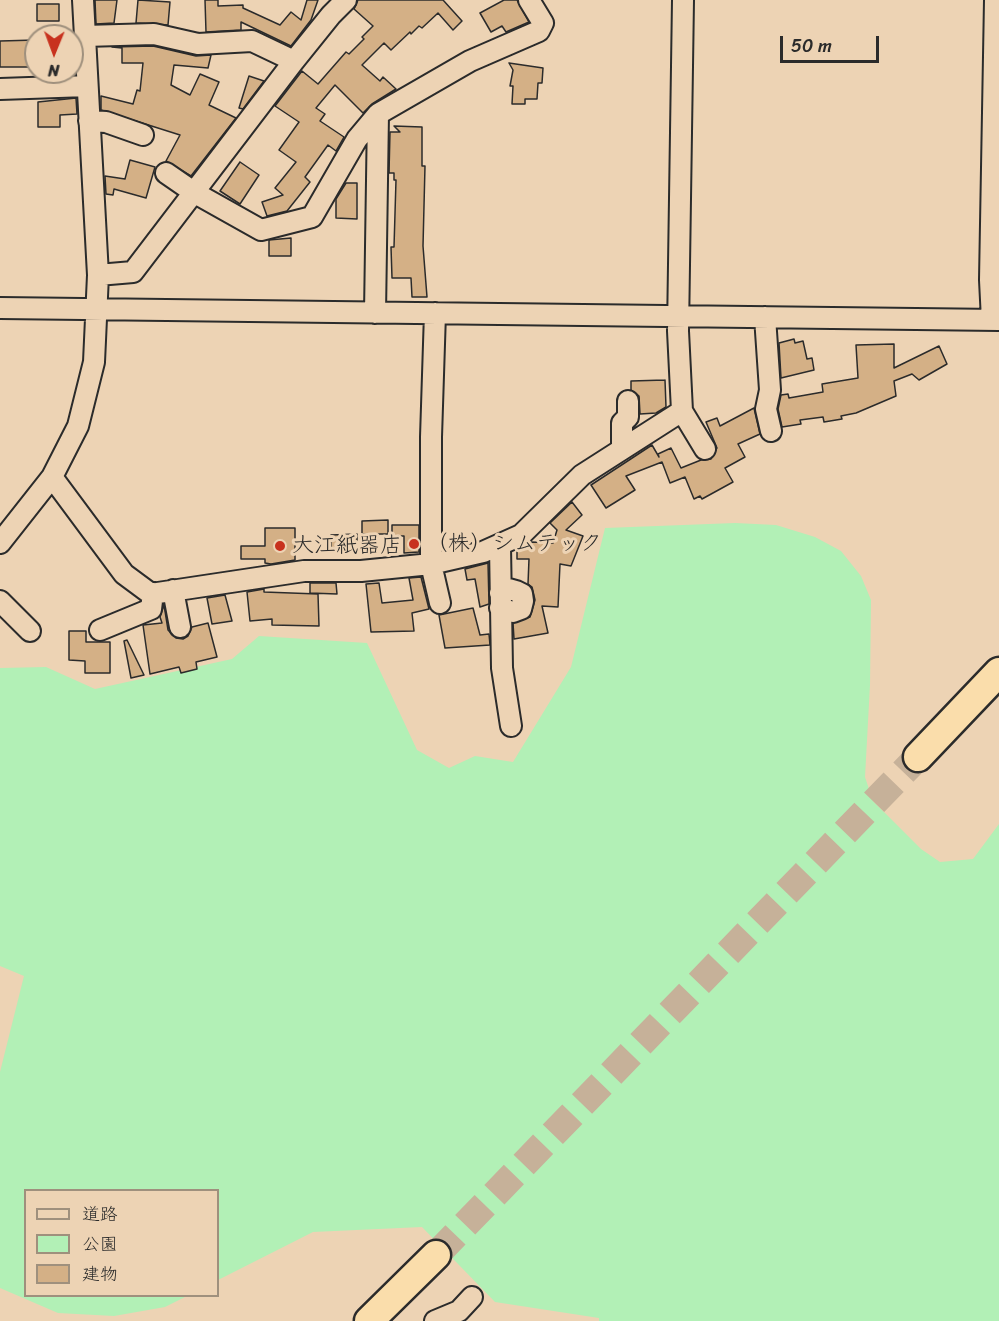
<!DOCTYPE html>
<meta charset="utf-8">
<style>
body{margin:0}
#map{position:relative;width:999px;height:1321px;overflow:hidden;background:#edd3b4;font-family:Sriracha,"Klee One",sans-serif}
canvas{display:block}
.legend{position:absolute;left:24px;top:1189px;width:195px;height:108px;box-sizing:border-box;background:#edd3b4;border:2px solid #9f907d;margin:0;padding:8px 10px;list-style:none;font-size:18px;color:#2b2b2b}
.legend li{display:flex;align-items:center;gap:12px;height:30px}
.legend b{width:30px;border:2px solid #9f907d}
.north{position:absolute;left:24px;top:24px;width:60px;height:60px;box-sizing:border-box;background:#edd3b4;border:2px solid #9f907d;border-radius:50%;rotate:181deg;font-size:16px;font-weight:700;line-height:24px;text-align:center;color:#2b2b2b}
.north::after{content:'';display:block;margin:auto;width:21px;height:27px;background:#c8321e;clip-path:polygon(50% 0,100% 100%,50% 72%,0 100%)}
.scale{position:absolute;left:780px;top:36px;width:99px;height:27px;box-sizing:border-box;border:3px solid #2b2b2b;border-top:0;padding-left:8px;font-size:18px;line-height:21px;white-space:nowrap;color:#2b2b2b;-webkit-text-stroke:4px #edd3b4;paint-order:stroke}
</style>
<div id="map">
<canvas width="999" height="1321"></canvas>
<ul class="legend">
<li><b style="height:8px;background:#edd3b4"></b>道路</li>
<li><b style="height:16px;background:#b2f0b6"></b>公園</li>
<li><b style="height:16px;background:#d4b086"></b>建物</li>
</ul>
<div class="north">N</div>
<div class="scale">50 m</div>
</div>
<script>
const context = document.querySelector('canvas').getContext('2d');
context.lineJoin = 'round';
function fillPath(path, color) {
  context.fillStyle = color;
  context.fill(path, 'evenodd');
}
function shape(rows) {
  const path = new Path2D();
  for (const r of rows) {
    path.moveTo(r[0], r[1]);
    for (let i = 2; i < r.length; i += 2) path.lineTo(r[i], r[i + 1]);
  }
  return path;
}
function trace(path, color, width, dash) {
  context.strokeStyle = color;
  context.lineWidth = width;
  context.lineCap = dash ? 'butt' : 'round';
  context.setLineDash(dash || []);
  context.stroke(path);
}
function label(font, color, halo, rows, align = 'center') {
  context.font = font + ' Sriracha,"Klee One",sans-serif';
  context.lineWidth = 6;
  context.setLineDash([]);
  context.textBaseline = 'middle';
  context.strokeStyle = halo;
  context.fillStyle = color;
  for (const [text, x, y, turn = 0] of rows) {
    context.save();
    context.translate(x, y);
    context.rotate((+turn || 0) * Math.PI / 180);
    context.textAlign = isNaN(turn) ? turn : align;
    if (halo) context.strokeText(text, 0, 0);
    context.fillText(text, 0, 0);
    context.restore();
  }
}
const green = shape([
 [735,523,776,525,815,537,841,551,861,576,871,600,870,685,865,777,873,801,921,849,940,862,973,859,999,824,999,1321,599,1321,599,1318,495,1302,422,1227,313,1232,218,1280,218,1190,26,1190,26,1296,187,1296,165,1307,114,1316,58,1313,0,1288,0,1072,24,976,0,966,0,668,46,667,95,689,232,659,259,636,367,643,417,750,449,768,475,756,513,762,571,667,605,528]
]);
const building = shape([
 [95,0,117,0,114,23,96,24,95,0],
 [138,0,170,2,168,25,136,23,138,0],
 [205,0,218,0,218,6,243,5,243,8,280,25,291,12,301,20,307,0,318,0,311,20,291,46,241,22,241,30,206,32,205,0],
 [358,0,443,0,462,21,453,30,438,13,422,28,419,26,411,34,410,32,391,50,384,43,362,65,380,81,383,77,396,89,372,104,363,113,335,85,316,108,325,114,320,121,344,137,336,151,328,145,305,177,310,182,287,211,267,216,262,202,283,195,275,188,296,162,279,150,299,122,275,106,302,71,318,84,346,52,349,54,364,39,362,37,373,26,354,9,358,0],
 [504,0,517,0,529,22,506,32,502,26,491,32,480,13,504,0],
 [37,4,59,4,59,21,37,21,37,4],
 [36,40,36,67,0,67,0,41,36,40],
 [153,46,196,56,211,55,208,68,174,65,171,85,190,95,200,74,219,82,209,105,236,118,191,176,166,161,180,135,101,110,101,96,133,104,137,90,140,91,143,63,122,63,122,48,112,47,153,46],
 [509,63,543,68,542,83,538,83,537,99,525,99,525,104,512,104,513,86,510,86,513,70,509,63],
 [249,76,264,81,243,109,239,108,249,76],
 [76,98,77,114,60,115,60,127,38,127,38,102,76,98],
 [394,126,422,127,422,166,425,166,423,246,427,297,412,297,411,278,392,278,391,247,394,247,396,180,394,180,394,173,389,173,390,132,400,132,394,126],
 [130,160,155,167,146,198,114,189,113,195,106,194,105,176,125,179,130,160],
 [240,162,259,175,240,204,220,191,240,162],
 [346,183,357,183,357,219,336,218,336,199,346,183],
 [291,238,291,256,269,256,269,240,291,238],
 [794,339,795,343,803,341,807,359,812,358,814,370,781,378,779,343,794,339],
 [894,344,894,368,939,346,947,364,919,380,912,374,894,381,896,396,856,413,841,416,842,419,824,422,823,417,800,420,801,424,782,427,778,409,781,395,788,394,789,398,823,392,822,384,858,378,856,345,894,344],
 [665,380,666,407,656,413,640,414,639,396,631,390,631,381,665,380],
 [754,408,760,434,738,444,745,457,725,468,733,482,702,499,700,496,694,499,685,477,670,483,662,462,626,476,635,490,606,508,591,485,652,445,659,457,658,454,671,448,681,468,701,460,711,459,717,448,706,422,717,418,720,426,754,408],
 [572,502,582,515,566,530,583,536,571,566,560,564,558,607,542,606,548,633,514,639,513,623,530,617,535,600,532,587,528,584,529,559,517,559,517,550,531,542,553,543,557,530,550,523,572,502],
 [388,520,388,534,362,534,362,521,388,520],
 [392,525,419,525,419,552,404,553,404,536,392,536,392,525],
 [265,528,295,528,295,560,271,564,265,563,265,559,241,559,241,546,265,546,265,528],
 [357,534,357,548,331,548,331,535,357,534],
 [488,563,489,604,480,607,475,579,467,580,465,569,488,563],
 [421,577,429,609,412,613,414,631,371,632,366,584,379,583,382,603,413,600,409,578,421,577],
 [310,583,336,583,337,594,310,593,310,583],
 [264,589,264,592,318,594,319,626,272,625,272,619,250,621,247,592,264,589],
 [225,595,232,621,212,624,207,598,225,595],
 [164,605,168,630,176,638,183,639,188,636,192,627,208,623,217,657,196,662,197,669,181,673,179,667,150,674,143,625,162,623,160,617,164,605],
 [473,608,480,635,489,634,490,645,445,648,439,615,473,608],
 [69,631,86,631,86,642,110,642,110,673,85,673,85,661,69,660,69,631],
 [127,640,144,675,131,678,124,641,127,640]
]);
const highwayTunnel = shape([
 [436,1255,918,757]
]);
const minor = shape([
 [85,36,154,34,198,44,252,41,294,61],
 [0,89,87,86],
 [378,114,470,61,539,31,543,23,529,0],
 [89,121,106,122,143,135],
 [166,173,195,193,261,230,312,217,357,139,378,114,375,313],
 [98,275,133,272,294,61,331,15,346,0],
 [0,308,999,320],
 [435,313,431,437,431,564,440,603],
 [765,317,770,390,766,409,771,431],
 [992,320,990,280,995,0],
 [682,411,705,449],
 [622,447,622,423,628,417,628,401],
 [52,477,124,574,151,594,304,571,361,571,431,564,483,552,521,535,582,475,682,411,678,331,683,0],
 [0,543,52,477,78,426,94,362,98,275,83,0],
 [500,546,502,668,511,726],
 [173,590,180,627],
 [500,593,509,589,516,591,522,594,523,601,521,609,513,612,500,608],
 [0,601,30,631],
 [100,630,151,609,153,593],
 [435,1321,459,1311,472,1297]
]);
const highway = shape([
 [918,757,999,672],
 [369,1321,436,1255]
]);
const markers = [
 [414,544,6,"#c8321e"],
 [280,546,6,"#c8321e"]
];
const poiNames = [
 ["（株）シムテック",426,544],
 ["大江紙器店",292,546]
];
fillPath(green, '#b2f0b6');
fillPath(building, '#d4b086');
trace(building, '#2b2b2b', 1.5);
trace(highwayTunnel, '#c6b199', 28, [28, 14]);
trace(minor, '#2b2b2b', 24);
trace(highway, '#2b2b2b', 33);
trace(minor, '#edd3b4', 20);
trace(highway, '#faddab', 28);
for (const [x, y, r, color] of markers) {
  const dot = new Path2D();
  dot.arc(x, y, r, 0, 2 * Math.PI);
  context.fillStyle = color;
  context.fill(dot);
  trace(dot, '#edd3b4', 2);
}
label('22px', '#2b2b2b', '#edd3b4', poiNames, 'left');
</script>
